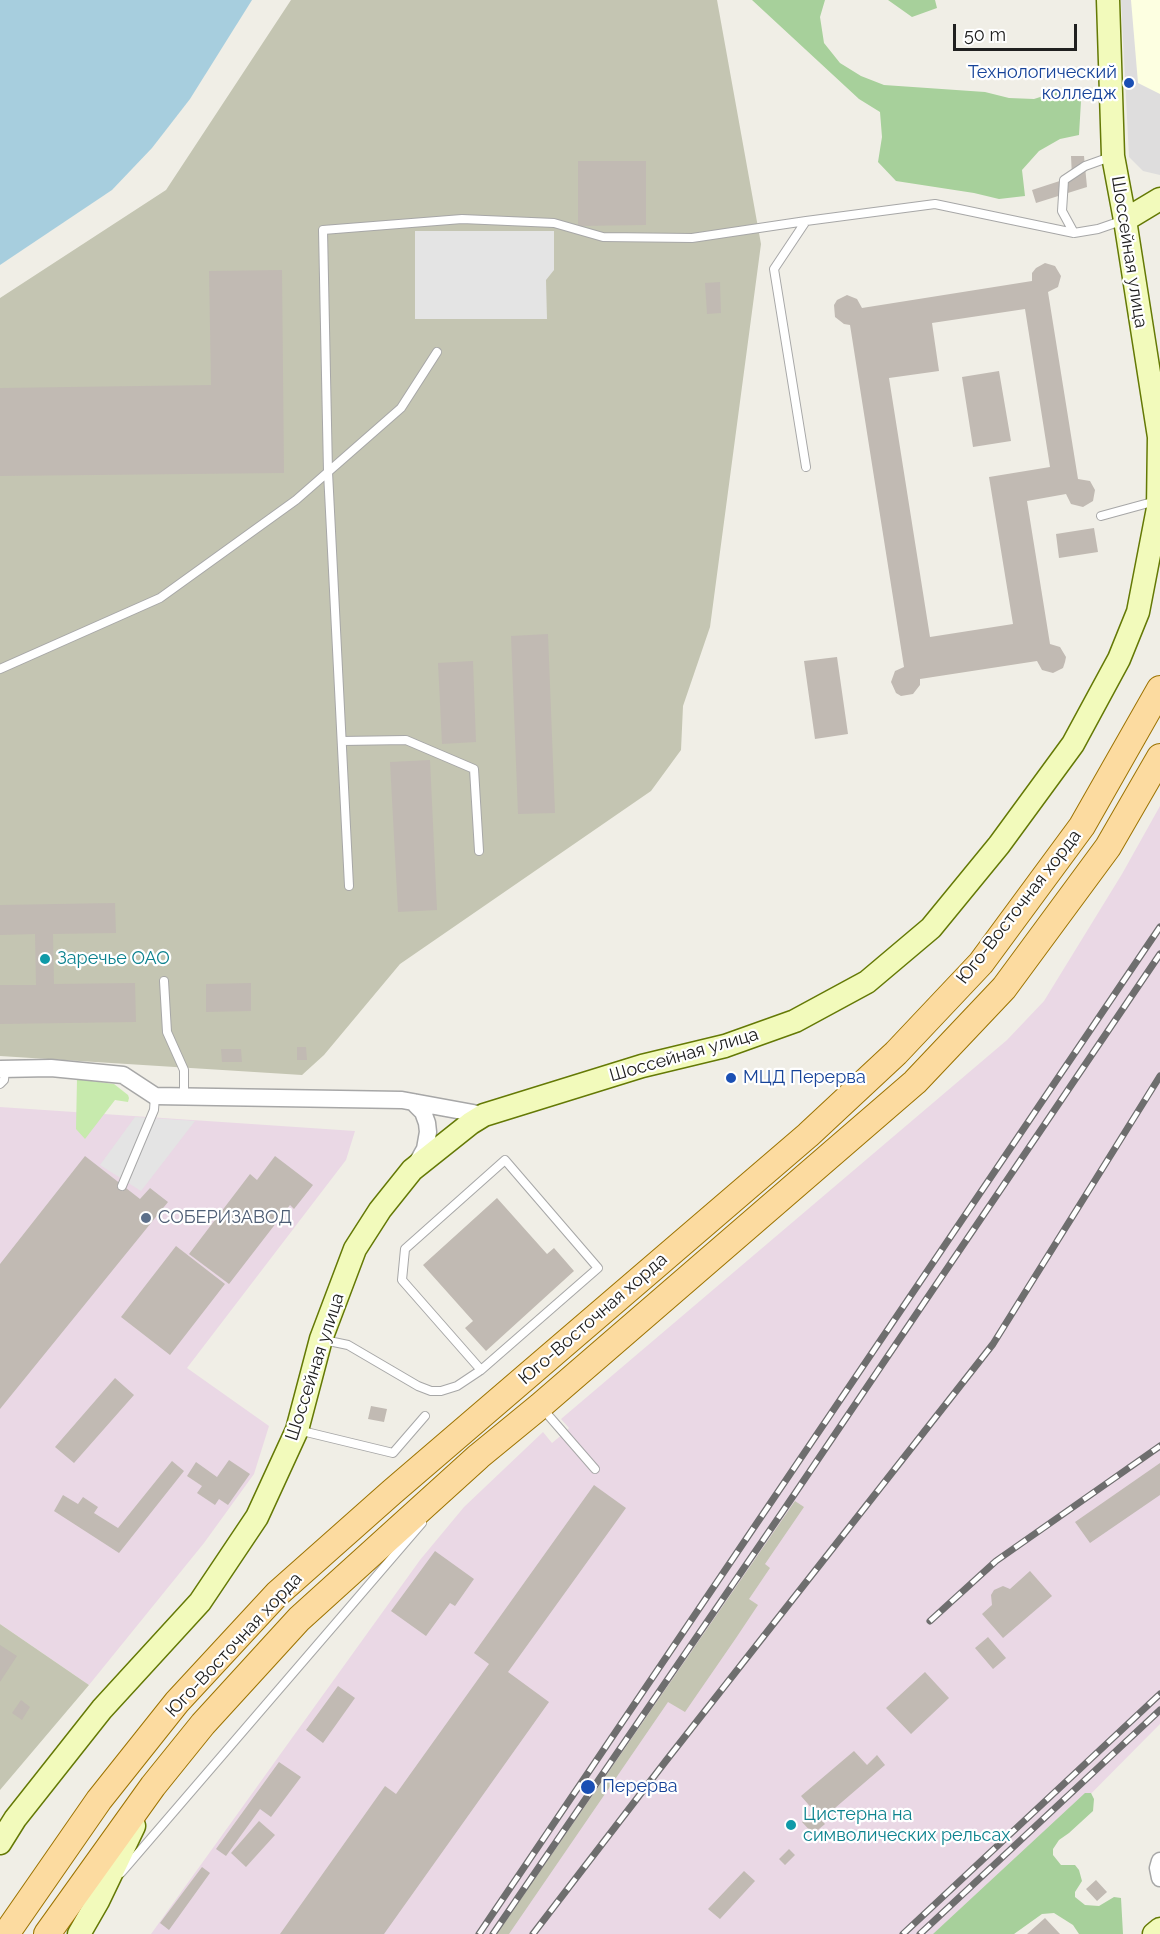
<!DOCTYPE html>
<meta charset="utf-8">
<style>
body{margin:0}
#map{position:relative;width:1160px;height:1934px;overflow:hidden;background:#f0eee6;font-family:Raleway,sans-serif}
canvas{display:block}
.scale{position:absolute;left:953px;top:24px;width:124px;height:27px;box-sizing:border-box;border:3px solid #202020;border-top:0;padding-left:8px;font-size:18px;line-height:21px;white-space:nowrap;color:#202020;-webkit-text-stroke:4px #fff;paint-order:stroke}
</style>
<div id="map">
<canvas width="1160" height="1934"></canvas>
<div class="scale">50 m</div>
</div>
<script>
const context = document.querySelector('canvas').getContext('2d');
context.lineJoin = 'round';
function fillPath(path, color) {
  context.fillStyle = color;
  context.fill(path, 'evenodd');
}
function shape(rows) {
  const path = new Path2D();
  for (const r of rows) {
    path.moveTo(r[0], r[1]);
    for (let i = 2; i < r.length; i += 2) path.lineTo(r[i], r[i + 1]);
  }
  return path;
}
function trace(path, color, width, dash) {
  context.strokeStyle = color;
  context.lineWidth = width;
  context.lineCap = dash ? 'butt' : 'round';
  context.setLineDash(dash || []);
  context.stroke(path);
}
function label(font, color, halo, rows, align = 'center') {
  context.font = font + ' Raleway,sans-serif';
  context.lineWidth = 4.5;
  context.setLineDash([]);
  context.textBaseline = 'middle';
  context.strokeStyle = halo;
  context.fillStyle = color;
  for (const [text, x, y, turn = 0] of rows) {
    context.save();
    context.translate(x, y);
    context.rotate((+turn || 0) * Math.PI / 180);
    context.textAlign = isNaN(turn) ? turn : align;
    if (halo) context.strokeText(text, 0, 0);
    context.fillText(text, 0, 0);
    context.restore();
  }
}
const residential = shape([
 [1121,0,1160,0,1160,175,1143,171,1129,157]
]);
const industrial = shape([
 [1160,806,1160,1724,952,1934,151,1934,420,1560,464,1507,543,1432,552,1443,564,1433,569,1428,561,1419,1007,1040,1044,1001,1122,874],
 [0,1107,355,1131,346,1160,187,1368,269,1426,254,1474,204,1543,89,1685,0,1624]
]);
const education = shape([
 [1131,0,1160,0,1160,94,1138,83]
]);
const construction = shape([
 [291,0,717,0,761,244,710,627,683,706,681,750,651,791,400,964,324,1055,302,1075,0,1056,0,298,166,190],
 [795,1501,804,1507,765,1564,770,1568,749,1599,758,1605,736,1638,685,1712,668,1702,509,1934,497,1934],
 [0,1624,89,1685,0,1790]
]);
const grass = shape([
 [77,1079,114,1084,128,1095,129,1098,128,1102,115,1100,85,1139,76,1129]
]);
const forest = shape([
 [752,0,825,0,820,17,824,43,840,63,861,76,884,85,985,92,1009,98,1034,99,1059,91,1081,101,1079,135,1060,139,1039,151,1022,170,1025,196,999,199,974,193,896,181,878,162,882,137,880,112,859,99],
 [888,0,935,0,937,8,912,17],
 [1085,1793,1091,1793,1094,1799,1093,1811,1069,1833,1059,1840,1053,1849,1053,1855,1061,1865,1075,1865,1079,1870,1082,1881,1075,1892,1075,1897,1085,1905,1099,1906,1114,1897,1121,1898,1123,1934,1079,1934,1073,1925,1054,1913,1042,1914,1014,1934,933,1934]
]);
const parking = shape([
 [415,231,554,231,554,270,546,280,547,319,415,319],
 [135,1117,195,1121,141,1191,100,1165]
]);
const water = shape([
 [0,0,252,0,190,99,152,148,112,190,0,265]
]);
const building = shape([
 [1071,156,1084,156,1087,187,1036,203,1032,190,1072,177],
 [578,161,646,161,646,225,578,226],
 [1045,263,1055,266,1061,276,1058,287,1048,292,1078,479,1090,481,1095,490,1093,501,1083,507,1071,504,1066,494,1027,501,1050,644,1060,647,1066,657,1065,662,1063,668,1053,673,1042,670,1037,661,920,679,920,685,913,694,901,696,896,693,891,682,895,671,904,667,850,325,844,324,835,317,834,305,837,300,847,295,857,299,862,308,1032,281,1032,273,1036,268],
 [1025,309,1050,467,989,477,1013,624,930,637,889,378,939,371,932,323],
 [282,270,284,473,0,476,0,388,211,385,209,271],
 [720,282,721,313,707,314,705,283],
 [999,371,1011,441,973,447,962,377],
 [1094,528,1098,552,1059,558,1056,534],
 [548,634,555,813,518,814,511,636],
 [837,657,848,734,815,739,804,661],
 [473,661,476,742,442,744,438,663],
 [430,760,437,910,398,912,390,762],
 [115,903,116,933,53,934,54,984,135,983,136,1022,0,1024,0,985,36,985,35,934,0,935,0,905],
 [251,983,251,1011,206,1012,206,984],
 [297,1047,306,1047,307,1060,297,1060],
 [221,1049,241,1049,242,1062,222,1062],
 [85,1156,140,1199,150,1188,168,1202,0,1409,0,1264],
 [275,1156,313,1185,294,1209,290,1205,229,1284,189,1254,250,1174,257,1180],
 [497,1198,547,1254,554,1248,574,1271,486,1351,465,1328,473,1321,423,1265],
 [176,1246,225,1284,170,1355,121,1317],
 [115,1378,134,1395,74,1463,55,1447],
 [371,1406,387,1409,384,1422,368,1419],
 [229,1460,250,1474,228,1505,219,1499,215,1505,197,1493,202,1486,187,1476,196,1462,217,1477],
 [172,1461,184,1471,119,1553,54,1511,63,1495,78,1504,83,1497,98,1507,94,1513,118,1528],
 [1160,1463,1160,1495,1090,1543,1075,1522],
 [594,1485,626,1508,508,1672,549,1702,384,1934,280,1934,385,1786,396,1794,489,1664,474,1653],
 [435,1551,474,1579,455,1606,450,1603,426,1636,391,1611],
 [1030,1571,1052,1596,1003,1638,982,1614,992,1605,991,1595,994,1590,1003,1586,1010,1589],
 [988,1637,1006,1658,993,1669,975,1648],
 [0,1645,17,1656,0,1682],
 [925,1672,949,1698,911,1734,886,1708],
 [338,1686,355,1698,323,1743,306,1730],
 [21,1700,30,1707,22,1720,12,1713],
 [854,1751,867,1765,877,1755,885,1765,821,1820,825,1824,813,1834,802,1822,814,1811,801,1796],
 [279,1762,301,1777,271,1817,260,1809,226,1856,216,1849],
 [259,1821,275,1835,246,1867,231,1853],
 [789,1849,795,1855,785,1865,779,1859],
 [202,1867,210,1873,169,1930,160,1923],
 [744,1871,755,1881,720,1919,708,1909],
 [1096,1880,1107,1892,1097,1901,1086,1889],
 [1045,1918,1060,1934,1027,1934]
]);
const lane = shape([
 [1074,233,1062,211,1064,180,1085,166,1113,156],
 [806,467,774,269,806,221,935,204,1074,233,1098,229,1124,220],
 [1101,516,1156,501],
 [0,669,160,598,296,500,401,408,437,352],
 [342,741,406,740,474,769,479,851],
 [349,886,328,472,323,230,462,219,554,223,603,237,692,238,806,221],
 [164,981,167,1032,184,1070,184,1097],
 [0,1084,4,1080,5,1069],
 [122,1186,154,1110,155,1096],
 [324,1340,348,1345,418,1386,431,1391,441,1391,457,1386,481,1370,598,1268,505,1160,405,1249,402,1280,481,1370],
 [542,1408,595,1469],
 [298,1430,393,1453,425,1416],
 [121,1873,422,1523]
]);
const street = shape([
 [0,1069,51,1068,123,1075,155,1096,402,1100,484,1115],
 [413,1102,423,1112,427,1123,428,1132,425,1149,417,1163],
 [1160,1861,1158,1868,1160,1878]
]);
const secondary = shape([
 [1125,220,1160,199],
 [0,1843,15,1819,102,1709,200,1602,257,1517,297,1430,321,1339,355,1249,380,1210,412,1170,471,1123,484,1115,642,1066,725,1046,795,1021,867,982,931,928,999,845,1073,744,1119,659,1138,612,1158,508,1159,437,1125,220,1113,156,1108,0],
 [79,1934,98,1901,134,1826],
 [1154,1934,1160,1929]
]);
const primary = shape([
 [6,1934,99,1800,177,1702,277,1594,392,1492,808,1135,896,1053,981,963,1082,826,1160,689],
 [47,1934,153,1786,203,1724,299,1619,479,1456,540,1406,915,1082,1004,988,1108,847,1160,757]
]);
const rail = shape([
 [930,1621,996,1561,1160,1446],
 [479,1934,1160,927],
 [493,1934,781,1514,1160,954],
 [533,1934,665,1762,993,1344,1160,1076],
 [903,1934,1160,1694],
 [920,1934,1160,1710]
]);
const markers = [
 [1129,83,6,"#1a4fb4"],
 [45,959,6,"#0f9aa8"],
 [731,1078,6,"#1a4fb4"],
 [146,1218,6,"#5c6f8a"],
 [588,1787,8,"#1a4fb4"],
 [791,1825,6,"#0f9aa8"]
];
const transitNames = [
 ["Технологический",1117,73,"right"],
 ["колледж",1117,94,"right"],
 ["МЦД Перерва",743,1078],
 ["Перерва",602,1787]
];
const streetNames = [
 ["Шоссейная улица",1129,252,81],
 ["Юго-Восточная хорда",1019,907,-52],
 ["Шоссейная улица",684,1055,-16],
 ["Юго-Восточная хорда",593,1319,-41],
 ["Шоссейная улица",315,1367,-72],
 ["Юго-Восточная хорда",234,1645,-47]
];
const cultureNames = [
 ["Заречье ОАО",57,959],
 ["Цистерна на",803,1815],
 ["символических рельсах",803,1836]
];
const serviceNames = [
 ["СОБЕРИЗАВОД",158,1218]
];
fillPath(residential, '#dedddd');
fillPath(industrial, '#ead8e5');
fillPath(education, '#fdffe1');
fillPath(construction, '#c4c5b2');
fillPath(grass, '#c7eaad');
fillPath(forest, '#a7d09b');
fillPath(parking, '#e4e4e4');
fillPath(water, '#a7cede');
fillPath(building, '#c1bab3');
trace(lane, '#a7a7a7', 10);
trace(street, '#a7a7a7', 19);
trace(secondary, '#647905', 25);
trace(primary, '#9c7300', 28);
trace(lane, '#fff', 8);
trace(street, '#fff', 16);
trace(secondary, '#f2fabb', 22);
trace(primary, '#fcdba0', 26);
trace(rail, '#6e6e6e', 7);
trace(rail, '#fff', 4.5, [14]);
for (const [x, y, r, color] of markers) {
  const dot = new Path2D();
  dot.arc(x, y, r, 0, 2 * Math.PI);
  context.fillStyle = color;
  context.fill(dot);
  trace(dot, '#fff', 2);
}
label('18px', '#164399', '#fff', transitNames, 'left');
label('18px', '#202020', '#fff', streetNames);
label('18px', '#0d838f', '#fff', cultureNames, 'left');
label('18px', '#4e5e75', '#fff', serviceNames, 'left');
</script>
